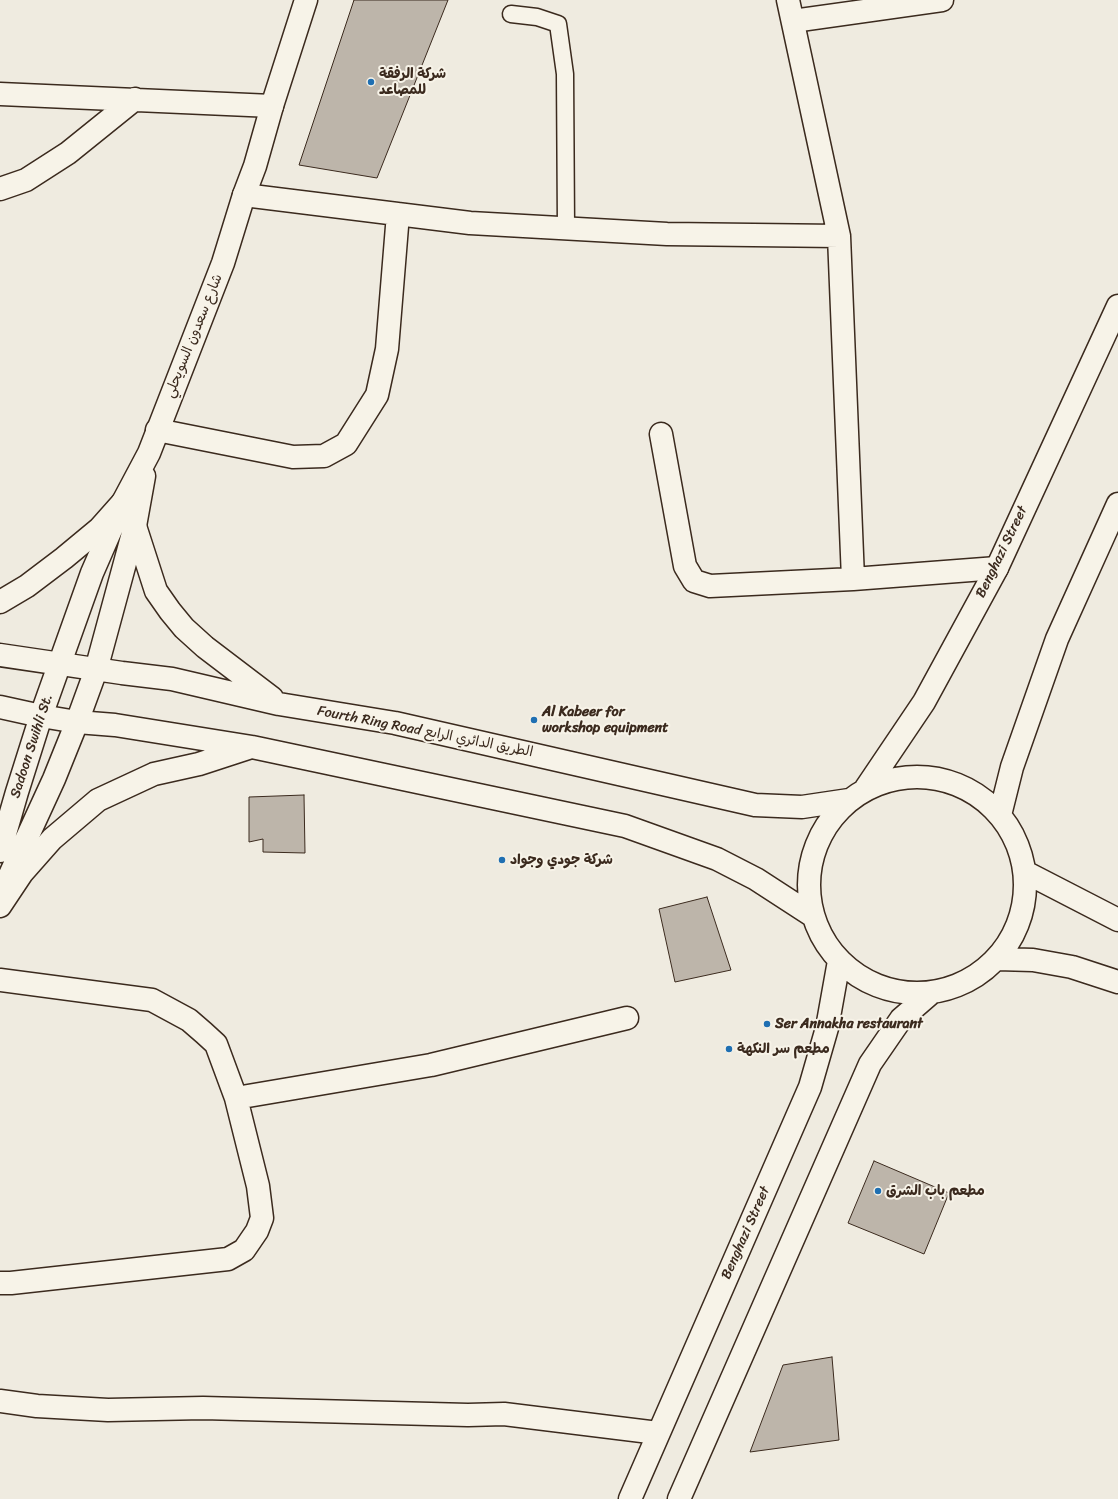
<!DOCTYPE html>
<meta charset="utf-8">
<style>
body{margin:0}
canvas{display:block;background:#efebe0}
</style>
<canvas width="1118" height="1499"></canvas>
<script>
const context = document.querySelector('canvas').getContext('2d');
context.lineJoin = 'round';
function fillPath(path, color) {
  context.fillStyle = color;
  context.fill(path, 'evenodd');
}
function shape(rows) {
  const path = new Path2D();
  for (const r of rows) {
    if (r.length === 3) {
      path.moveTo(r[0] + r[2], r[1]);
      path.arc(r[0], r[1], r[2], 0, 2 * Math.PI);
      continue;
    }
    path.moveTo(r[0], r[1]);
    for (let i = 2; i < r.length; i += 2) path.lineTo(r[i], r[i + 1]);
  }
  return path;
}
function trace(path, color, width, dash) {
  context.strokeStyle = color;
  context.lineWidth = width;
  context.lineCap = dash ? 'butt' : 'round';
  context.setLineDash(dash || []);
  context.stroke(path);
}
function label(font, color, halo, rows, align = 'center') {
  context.font = font + ' Sriracha,"Playpen Sans Arabic",sans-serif';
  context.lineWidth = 4;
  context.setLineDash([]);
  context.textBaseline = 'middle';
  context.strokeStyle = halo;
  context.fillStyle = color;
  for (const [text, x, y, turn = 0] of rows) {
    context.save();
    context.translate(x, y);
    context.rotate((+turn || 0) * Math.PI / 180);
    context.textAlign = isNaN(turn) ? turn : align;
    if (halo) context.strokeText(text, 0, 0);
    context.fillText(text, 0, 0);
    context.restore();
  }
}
const building = shape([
 [354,0,448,0,377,178,299,165,354,0],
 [304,795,305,853,263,852,263,839,249,842,249,797,304,795],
 [707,897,731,970,675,982,659,909,707,897],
 [874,1161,949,1193,924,1254,848,1223,874,1161],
 [832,1357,839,1440,750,1452,783,1365,832,1357]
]);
const service = shape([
 [511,14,537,17,558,24,565,74,566,228]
]);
const minor = shape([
 [788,0,839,236,853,579],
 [793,21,942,0],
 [0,94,272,106],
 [0,189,26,180,68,153,135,99],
 [244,195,470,223,667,234,839,236],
 [157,430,293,457,324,456,346,444,377,395,387,349,398,214],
 [661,434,685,566,694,581,710,586,853,579,997,568],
 [0,980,152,1000,189,1020,204,1033,216,1044,236,1098,258,1186,262,1218,257,1231,244,1250,228,1259,11,1283,0,1283],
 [236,1098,431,1065,627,1018],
 [0,1401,37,1406,108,1410,203,1408,468,1415,504,1414,658,1433]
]);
const secondary = shape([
 [0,851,17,792,41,716,92,573,123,502,149,453,223,263,244,195,255,166,272,106,306,0],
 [3,890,54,779,77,722,96,670,135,526,144,476]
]);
const primary = shape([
 [135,526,156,591,170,611,184,628,205,647,272,698],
 [0,602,27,586,64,558,99,529,123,502],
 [0,655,122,673,172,679,279,704,395,723,755,805,802,807,849,800],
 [0,707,41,716,77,722,115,725,252,747,625,826,717,859,756,879,813,916],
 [917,885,108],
 [866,788,924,702,997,568,1118,306],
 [1000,815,1012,767,1057,639,1118,504],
 [1025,872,1118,920],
 [0,906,22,873,52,839,98,800,154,774,199,764,248,748],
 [997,959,1033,960,1072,967,1118,982],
 [630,1499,810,1087,827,1028,839,961],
 [679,1499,870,1064,901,1019,931,993]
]);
const markers = [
 [371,82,4,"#1f6fb2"],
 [534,720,4,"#1f6fb2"],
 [502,860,4,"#1f6fb2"],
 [767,1024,4,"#1f6fb2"],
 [729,1049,4,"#1f6fb2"],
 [878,1191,4,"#1f6fb2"]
];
const poiNames = [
 ["شركة الرفقة",379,74],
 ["للمصاعد",379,90],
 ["Al Kabeer for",542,712],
 ["workshop equipment",542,728],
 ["شركة جودي وجواد",510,860],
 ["Ser Annakha restaurant",775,1024],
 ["مطعم سر النكهة",737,1049],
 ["مطعم باب الشرق",886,1191]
];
const streetNames = [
 ["شارع سعدون السويحلي",194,336,-68],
 ["Benghazi Street",1002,552,-64],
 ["Fourth Ring Road الطريق الدائري الرابع",425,732,11],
 ["Sadoon Swihli St.",32,746,-72],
 ["Benghazi Street",746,1233,-66]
];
fillPath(building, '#bdb5aa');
trace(building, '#3b2a1e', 1);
trace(service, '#3b2a1e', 19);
trace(minor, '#3b2a1e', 25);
trace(secondary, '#3b2a1e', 25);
trace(primary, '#3b2a1e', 25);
trace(service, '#f7f3e8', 16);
trace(minor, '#f7f3e8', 22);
trace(secondary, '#f7f3e8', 22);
trace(primary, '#f7f3e8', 22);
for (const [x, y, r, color] of markers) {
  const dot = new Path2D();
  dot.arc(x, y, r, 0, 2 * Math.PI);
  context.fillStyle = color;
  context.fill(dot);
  trace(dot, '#f7f3e8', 1.5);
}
label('bold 14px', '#3b2a1e', '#f7f3e8', poiNames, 'left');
label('14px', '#3b2a1e', '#f7f3e8', streetNames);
</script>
